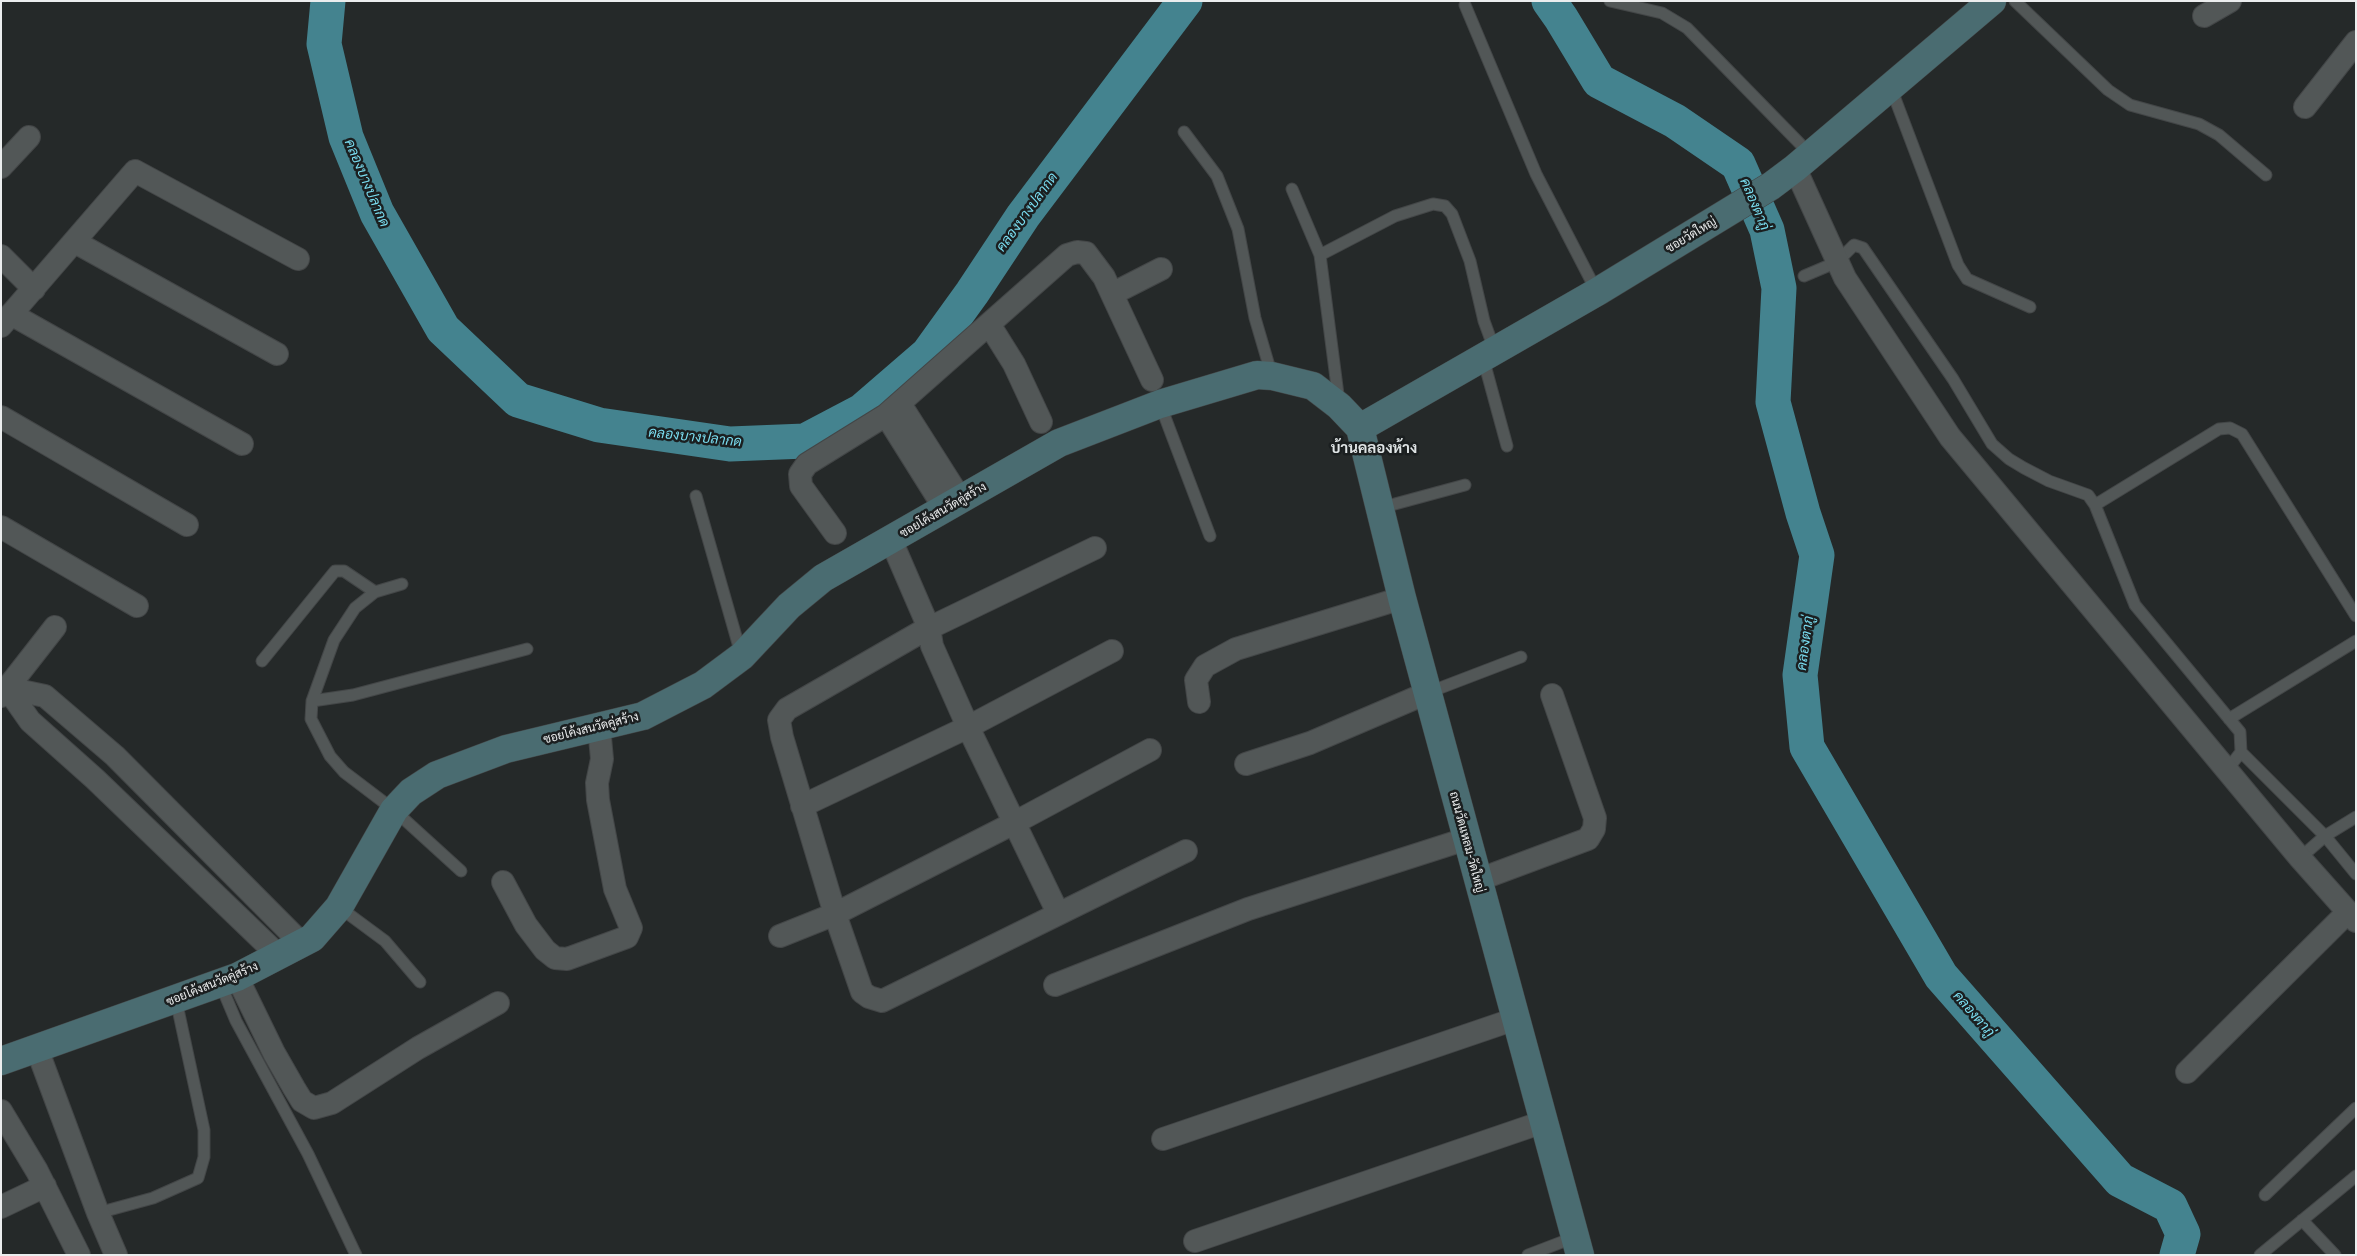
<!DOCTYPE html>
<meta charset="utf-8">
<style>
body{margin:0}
#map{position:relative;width:2357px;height:1256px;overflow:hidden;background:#252929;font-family:Lato,sans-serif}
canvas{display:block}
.frame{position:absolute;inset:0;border:2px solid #ebedee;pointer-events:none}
</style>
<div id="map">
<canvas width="2357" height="1256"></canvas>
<div class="frame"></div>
</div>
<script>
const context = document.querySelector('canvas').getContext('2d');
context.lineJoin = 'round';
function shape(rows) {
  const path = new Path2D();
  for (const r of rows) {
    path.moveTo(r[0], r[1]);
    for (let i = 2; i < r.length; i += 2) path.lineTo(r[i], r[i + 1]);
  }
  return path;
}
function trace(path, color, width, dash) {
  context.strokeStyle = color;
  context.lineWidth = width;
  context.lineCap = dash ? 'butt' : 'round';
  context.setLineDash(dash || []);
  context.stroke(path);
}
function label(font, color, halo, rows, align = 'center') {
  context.font = font + ' Lato,Sarabun,sans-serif';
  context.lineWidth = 5;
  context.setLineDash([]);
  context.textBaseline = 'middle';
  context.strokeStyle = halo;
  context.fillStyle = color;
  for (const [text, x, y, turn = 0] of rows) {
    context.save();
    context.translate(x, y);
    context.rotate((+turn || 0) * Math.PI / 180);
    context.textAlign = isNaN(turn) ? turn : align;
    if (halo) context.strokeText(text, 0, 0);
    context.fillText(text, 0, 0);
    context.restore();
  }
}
const river = shape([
 [328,1,324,44,346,137,377,213,443,329,518,400,599,425,730,444,805,441,862,411,928,354,972,293,1023,216,1185,1],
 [1549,1,1561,18,1599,81,1675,121,1738,164,1767,230,1779,288,1773,402,1803,513,1817,555,1800,675,1807,747,1941,976,2120,1180,2170,1206,2183,1234,2177,1255]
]);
const lane = shape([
 [1610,1,1662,13,1687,28,1811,155],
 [2015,1,2108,90,2130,105,2199,124,2219,135,2266,175],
 [1465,5,1536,174,1597,292],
 [1891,88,1958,265,1967,279,2030,307],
 [1184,132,1217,176,1238,229,1255,318,1272,376],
 [1292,189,1320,255,1339,402],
 [1320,255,1395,216,1433,204,1445,206,1452,214,1470,261,1484,321,1495,351],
 [1804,276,1837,262,1854,245,1863,248,1953,379,1992,444,2009,459,2024,468,2049,481,2088,495,2095,505,2135,605,2240,732,2241,752,2227,770],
 [1483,358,1507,446],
 [1160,404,1210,536],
 [696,496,741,654],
 [2095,505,2219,429,2230,428,2242,434,2356,616],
 [1380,508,1465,485],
 [402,584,375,592,355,608,334,640,312,701,311,719,330,756,344,772,394,810,461,871],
 [262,661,335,571,344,571,375,592],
 [1427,693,1521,657],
 [312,701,353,695,527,649],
 [2229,719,2356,641],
 [2241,752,2325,836,2356,817],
 [2300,858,2325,836,2356,874],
 [339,907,385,941,420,982],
 [220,983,236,1021,308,1154,356,1255],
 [2265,1195,2356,1108],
 [98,1213,153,1198,198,1178,204,1157,204,1130,176,1000],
 [2302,1220,2335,1255],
 [1528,1255,1575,1237],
 [2260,1255,2356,1176]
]);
const street = shape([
 [2204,16,2230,1],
 [2305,107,2356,42],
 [1,167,29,137],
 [1795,168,1845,278,1950,437,2300,858,2356,921],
 [75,242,277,354],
 [1,256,34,289],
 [1112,294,1161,269],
 [11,314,242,444],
 [989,324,1014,364,1041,422],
 [1,326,135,171,298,259],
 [900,404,961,500],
 [886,415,945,509],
 [1,417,187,525],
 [1,527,137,606],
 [835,533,801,486,800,474,807,464,886,415,1067,255,1077,252,1086,253,1104,277,1152,380],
 [891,540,929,628,932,646,968,727,1058,913],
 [1095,548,921,632,787,709,779,720,782,737,835,914,862,992,869,997,882,1001,1186,851],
 [1,696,55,627],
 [1199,702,1196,680,1205,666,1236,649,1402,598],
 [1246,764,1310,743,1427,693],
 [802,806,968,727,1112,651],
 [1478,880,1588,839,1594,829,1595,818,1552,695],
 [503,882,526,925,545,950,555,958,567,959,627,937,631,928,615,889,598,800,597,783,602,759,599,727],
 [780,936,835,914,1014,823,1150,750],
 [279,956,95,779,30,721,7,688,45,696,115,756,302,944],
 [237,977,274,1053,294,1088,302,1101,314,1108,332,1103,418,1048,498,1003],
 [1055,985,1248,909,1466,839],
 [37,1049,98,1213,116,1255],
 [2187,1072,2348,912],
 [1,1111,37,1171,79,1255],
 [1163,1139,1515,1019],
 [1,1207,45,1186],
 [1195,1241,1543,1122]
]);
const secondary = shape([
 [1360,428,1597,292,1771,186,1795,168,1992,1],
 [1,1061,237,977,312,938,339,907,394,810,411,792,437,775,506,749,643,716,703,685,742,656,789,606,823,578,1059,443,1160,404,1257,375,1272,376,1313,386,1339,406,1360,428,1402,598,1580,1255]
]);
const streetNames = [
 ["ซอยวัดใหญ่",1691,235,-31],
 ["ซอยโค้งสนวัดคู่สร้าง",943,510,-30],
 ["ซอยโค้งสนวัดคู่สร้าง",591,728,-14],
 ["ถนนวัดแหลม-วัดใหญ่",1467,842,75],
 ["ซอยโค้งสนวัดคู่สร้าง",212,984,-22]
];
const waterNames = [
 ["คลองบางปลากด",367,183,67],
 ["คลองตาภู่",1755,204,67],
 ["คลองบางปลากด",1027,212,-54],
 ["คลองบางปลากด",695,437,6],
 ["คลองตาภู่",1805,643,-82],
 ["คลองตาภู่",1974,1014,49]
];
const quarterNames = [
 ["บ้านคลองห้าง",1374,448]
];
trace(river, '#44838f', 35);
trace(lane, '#434647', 13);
trace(street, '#434647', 24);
trace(secondary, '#434647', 29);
trace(lane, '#525757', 11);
trace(street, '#525757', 22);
trace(secondary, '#4a6c71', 28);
label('12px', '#ebedee', '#1b1f20', streetNames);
label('italic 14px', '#7addf0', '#1b1f20', waterNames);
label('bold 15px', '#dfe4e5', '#1b1f20', quarterNames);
</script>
